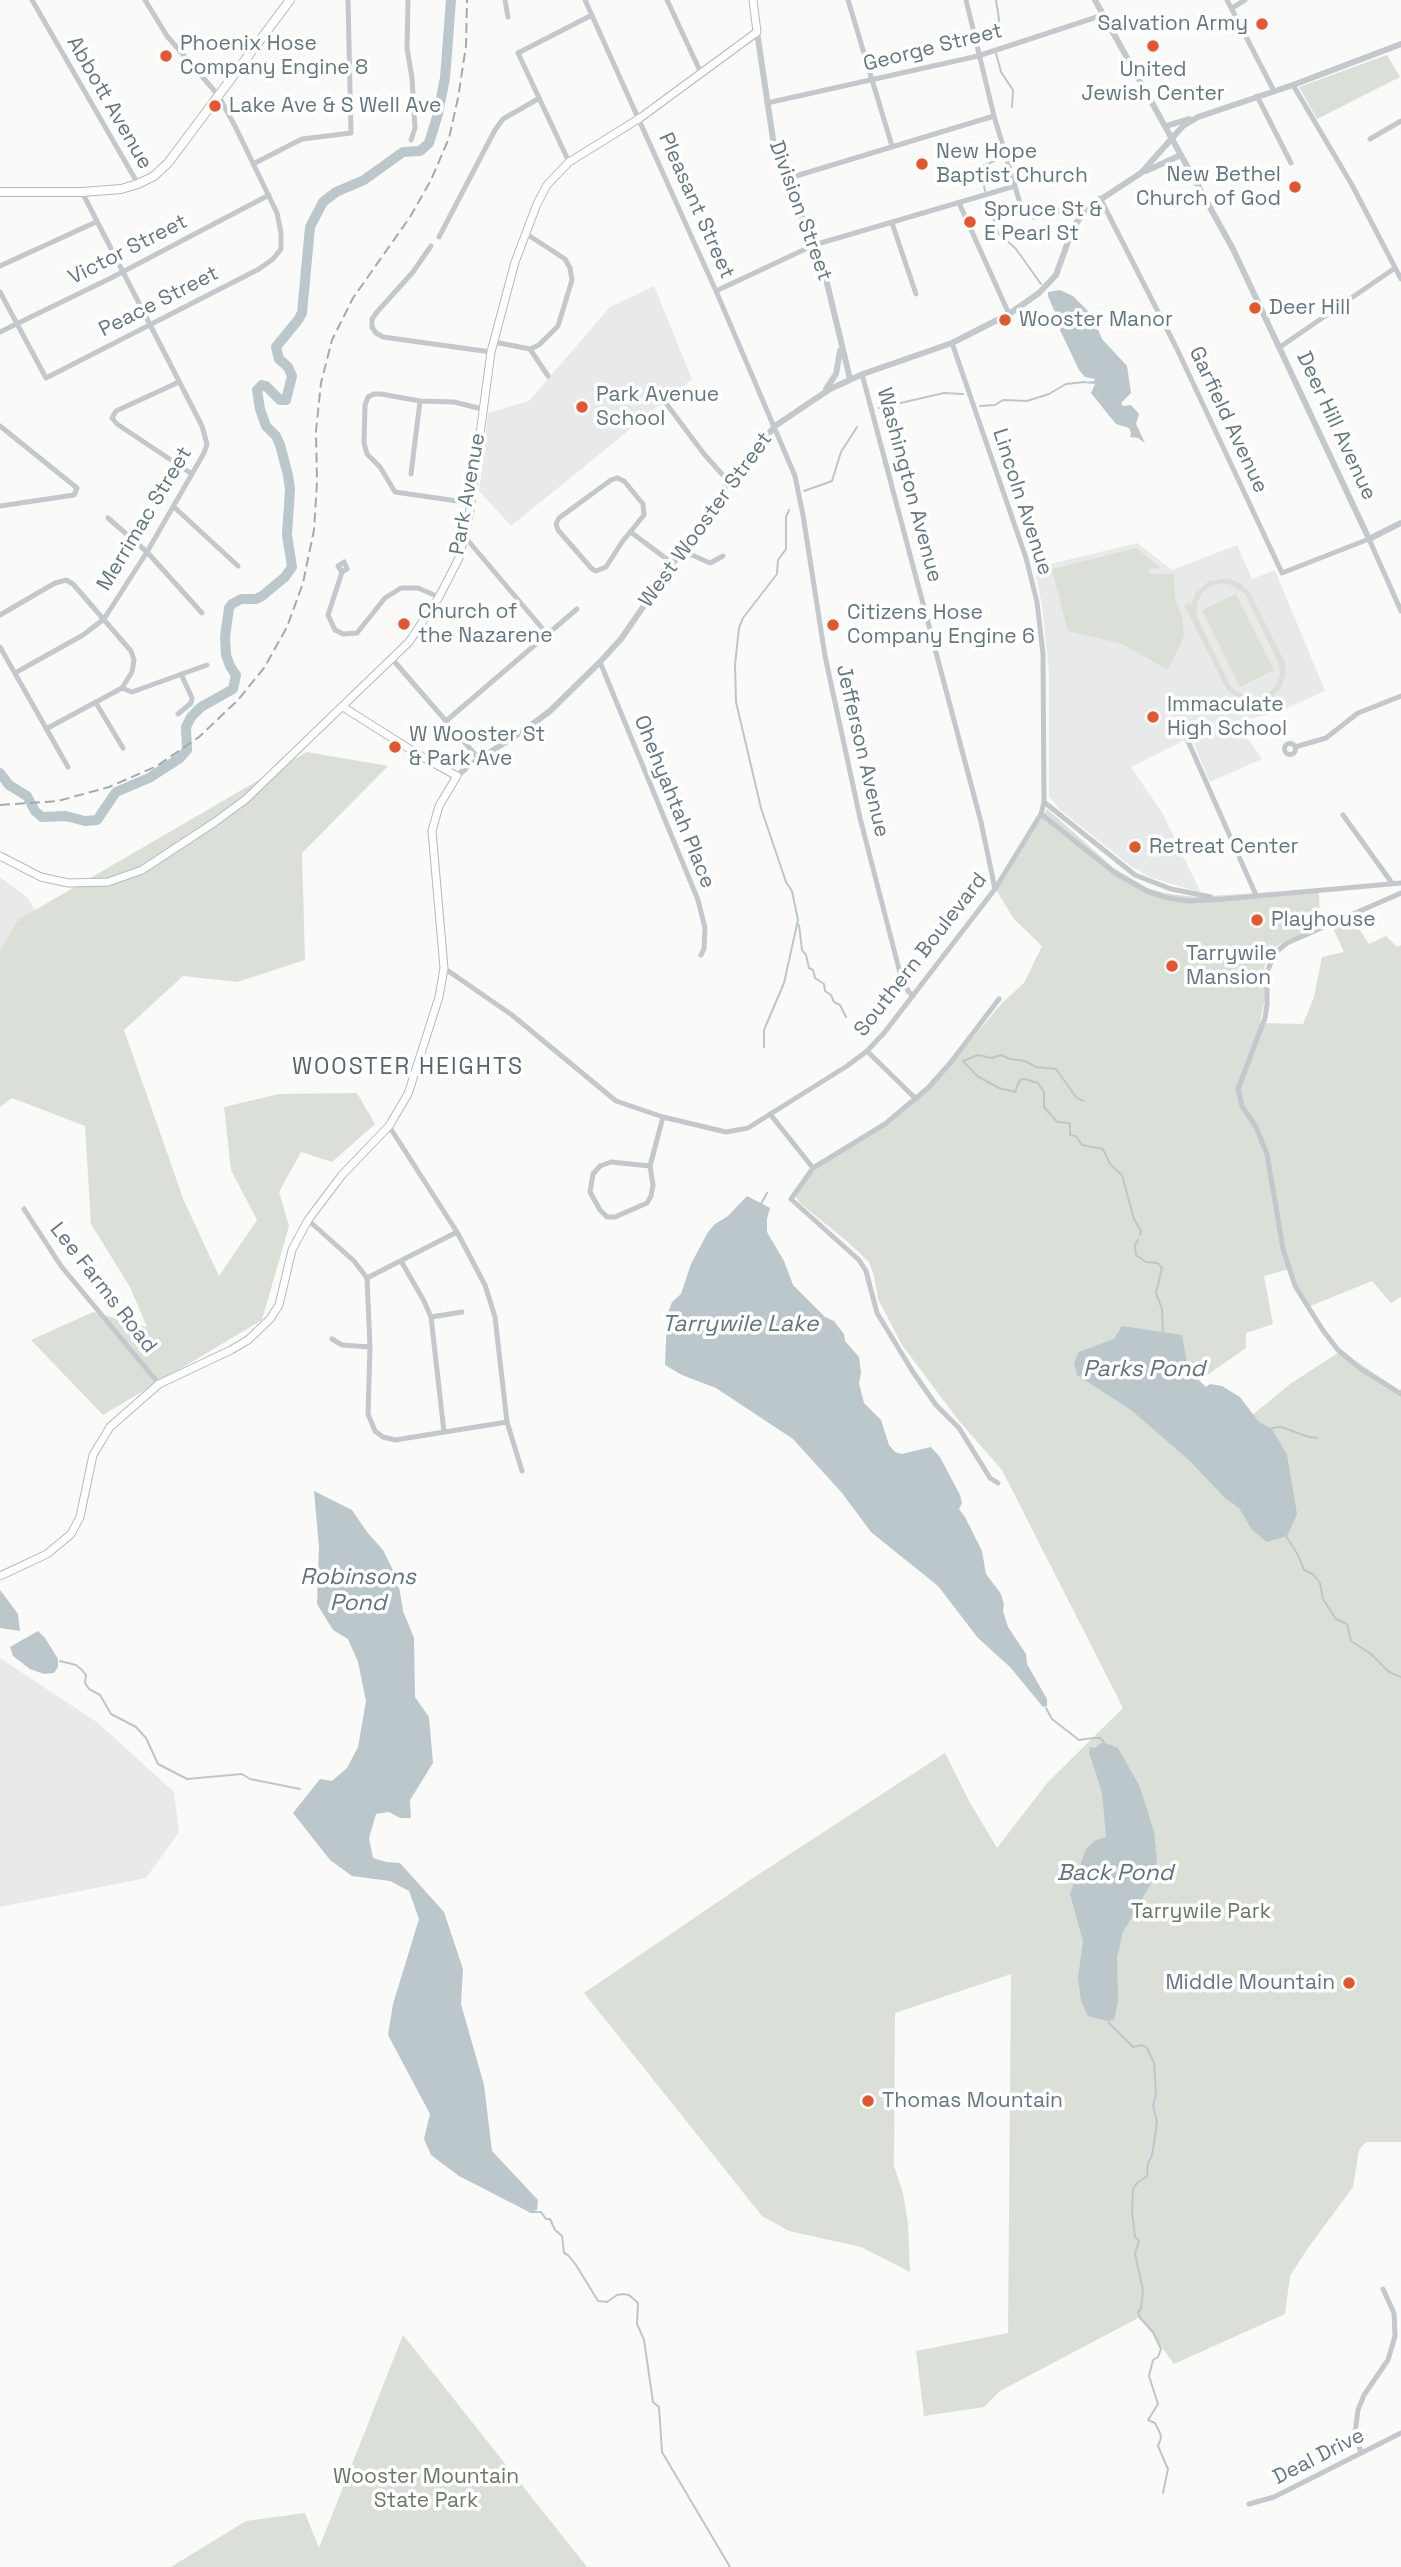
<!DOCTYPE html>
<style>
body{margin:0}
canvas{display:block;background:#fafaf8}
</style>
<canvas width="1401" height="2567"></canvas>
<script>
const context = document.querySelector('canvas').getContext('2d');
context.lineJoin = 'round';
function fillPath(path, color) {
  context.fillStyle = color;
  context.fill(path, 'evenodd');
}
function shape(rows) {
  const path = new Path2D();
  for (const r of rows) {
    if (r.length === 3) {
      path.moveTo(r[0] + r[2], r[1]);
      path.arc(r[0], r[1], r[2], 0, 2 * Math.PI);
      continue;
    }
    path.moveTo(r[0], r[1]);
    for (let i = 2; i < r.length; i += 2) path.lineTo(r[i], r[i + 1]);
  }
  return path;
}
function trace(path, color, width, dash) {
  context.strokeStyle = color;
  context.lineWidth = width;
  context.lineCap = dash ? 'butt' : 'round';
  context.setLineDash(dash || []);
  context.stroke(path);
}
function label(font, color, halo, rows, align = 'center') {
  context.font = font + ' "Space Grotesk",sans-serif';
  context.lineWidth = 7;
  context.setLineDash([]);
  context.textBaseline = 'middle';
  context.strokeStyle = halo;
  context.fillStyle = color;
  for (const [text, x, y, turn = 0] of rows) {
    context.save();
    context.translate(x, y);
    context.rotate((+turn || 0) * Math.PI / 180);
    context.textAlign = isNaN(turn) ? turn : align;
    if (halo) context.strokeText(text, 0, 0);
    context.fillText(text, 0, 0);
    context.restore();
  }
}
const built = shape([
 [654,286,692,379,511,526,479,491,488,413,529,401,610,307],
 [1137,543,1172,570,1237,545,1252,579,1275,570,1325,691,1278,712,1237,722,1262,759,1210,782,1191,737,1131,767,1163,814,1201,893,1152,878,1132,867,1059,809,1049,796,1049,672,1042,605,1034,568],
 [0,877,28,898,67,973,0,987],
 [0,1658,98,1723,174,1792,179,1832,146,1878,0,1907]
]);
const green = shape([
 [1387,55,1400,77,1317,119,1299,87],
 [1136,548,1160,568,1149,569,1150,574,1174,574,1175,598,1182,617,1184,636,1168,670,1123,644,1068,631,1052,569],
 [1228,578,1240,583,1249,591,1285,663,1286,675,1281,687,1273,697,1261,702,1242,701,1227,690,1184,605,1189,602,1191,606,1195,594,1209,581],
 [1221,583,1232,585,1245,594,1279,664,1280,674,1277,684,1270,692,1260,697,1244,696,1231,687,1197,617,1197,602,1203,592,1211,586],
 [1236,594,1274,670,1240,687,1202,610],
 [307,752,388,766,302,853,305,960,237,982,183,976,124,1030,184,1201,219,1276,257,1220,231,1170,224,1107,279,1094,357,1093,375,1124,332,1162,301,1152,279,1192,289,1226,262,1320,103,1415,31,1340,93,1312,147,1327,130,1287,91,1224,85,1126,12,1098,0,1107,0,951,18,920],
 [1047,809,1114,868,1147,888,1164,893,1195,897,1319,889,1320,927,1284,942,1270,950,1267,955,1264,969,1266,994,1260,1023,1303,1024,1314,997,1322,957,1344,952,1330,922,1349,914,1369,944,1386,936,1397,947,1401,945,1401,1297,1391,1303,1372,1281,1308,1307,1289,1269,1264,1276,1273,1324,1246,1333,1246,1348,1196,1383,1250,1417,1290,1384,1341,1351,1399,1390,1401,1389,1401,2142,1366,2142,1359,2150,1353,2187,1308,2248,1290,2276,1285,2314,1174,2364,1140,2317,1000,2391,984,2407,924,2416,916,2351,1008,2333,1011,1974,895,2013,894,2166,903,2193,908,2224,910,2272,861,2247,789,2231,762,2216,584,1993,750,1880,945,1753,969,1801,997,1848,1048,1782,1123,1708,1002,1470,959,1421,902,1345,878,1299,874,1276,869,1262,849,1243,800,1203,795,1195,815,1166,866,1138,913,1099,954,1060,1002,1003,1024,983,1042,946,1014,919,996,890],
 [403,2335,587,2567,171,2567,246,2521,305,2513,319,2548]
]);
const water = shape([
 [1060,290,1073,296,1092,315,1102,339,1127,366,1131,393,1121,403,1123,406,1131,405,1139,414,1136,424,1145,443,1138,438,1130,437,1131,433,1129,428,1116,424,1107,413,1091,393,1095,384,1084,383,1083,382,1094,381,1095,379,1085,377,1079,370,1060,330,1060,324,1048,296,1048,292],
 [747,1196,770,1208,767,1219,767,1232,784,1261,793,1285,825,1317,834,1321,844,1334,845,1341,859,1357,861,1373,859,1383,864,1403,881,1420,889,1445,895,1452,902,1454,931,1447,940,1457,960,1495,962,1503,959,1509,965,1517,982,1551,986,1574,1001,1594,1004,1605,1003,1611,1008,1627,1026,1654,1027,1664,1047,1699,1047,1706,1043,1707,1010,1667,978,1638,938,1586,871,1532,842,1493,793,1439,716,1388,682,1375,665,1365,667,1316,672,1302,681,1294,691,1264,708,1232,715,1224,728,1216],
 [1122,1326,1182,1335,1187,1363,1194,1376,1206,1387,1210,1384,1222,1386,1240,1397,1258,1421,1272,1429,1287,1455,1297,1514,1287,1536,1267,1542,1252,1530,1239,1508,1226,1499,1189,1460,1131,1410,1077,1375,1074,1363,1079,1352,1114,1339],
 [314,1491,352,1510,367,1532,383,1550,398,1580,403,1611,414,1638,415,1697,429,1717,433,1763,410,1800,411,1818,400,1818,389,1812,376,1814,369,1838,373,1858,386,1862,400,1863,444,1912,463,1969,461,2004,484,2085,492,2151,538,2200,537,2210,529,2212,459,2176,431,2155,424,2139,430,2114,388,2035,393,2004,419,1919,409,1891,390,1881,352,1876,330,1860,293,1813,320,1779,332,1781,347,1768,358,1747,366,1701,358,1662,348,1639,333,1630,317,1604,319,1547],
 [0,1590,18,1614,20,1631,0,1628],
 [38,1631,45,1638,58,1659,58,1667,54,1673,44,1674,30,1669,13,1656,10,1647],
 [1103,1742,1118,1748,1140,1787,1154,1832,1157,1860,1152,1882,1123,1932,1117,1957,1118,2002,1114,2020,1107,2021,1088,2016,1081,2001,1078,1978,1083,1941,1070,1894,1086,1849,1096,1840,1106,1837,1102,1793,1089,1752,1090,1747,1095,1748]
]);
const stream = shape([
 [996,0,999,19,997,33],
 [996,53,1001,72,1013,90,1012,107],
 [985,191,980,167,999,159],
 [987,199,998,233,1016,249,1041,284],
 [980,406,995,405,1003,400,1027,401,1049,394,1066,384,1085,382],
 [879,408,944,393,963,394],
 [804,491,832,481,841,452,857,427],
 [799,925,802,950,806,955,809,968,813,970,815,978,824,984,825,991,831,995,834,1002,840,1005,846,1017],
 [764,1047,764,1030,784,983,798,920,792,891,786,882,761,808,736,702,735,665,739,628,743,618,777,574,778,560,786,549,786,517,789,510],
 [1083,1101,1076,1097,1056,1069,1036,1067,1025,1061,1010,1059,1001,1055,992,1058,978,1055,963,1061,977,1076,999,1088,1015,1092,1020,1080,1024,1079,1038,1083,1044,1092,1044,1107,1057,1122,1070,1123,1070,1135,1076,1136,1082,1145,1103,1149,1110,1164,1122,1175,1134,1219,1141,1231,1140,1235],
 [761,1204,767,1193],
 [1138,1240,1135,1245,1136,1255,1146,1262,1158,1263,1162,1268,1156,1293,1162,1309,1163,1333],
 [1272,1428,1281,1427,1309,1437,1317,1438],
 [1286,1536,1298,1555,1304,1570,1313,1574,1320,1583,1323,1599,1332,1613,1336,1619,1347,1624,1351,1641,1371,1654,1389,1672,1401,1677],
 [60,1661,76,1665,82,1670,86,1675,85,1683,89,1689,100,1695,111,1714,136,1727,146,1738,158,1764,187,1779,242,1774,250,1779,300,1789],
 [1046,1708,1052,1719,1079,1740,1093,1738,1100,1738,1104,1742],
 [1108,2022,1133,2047,1142,2045,1147,2048,1154,2063,1156,2094,1153,2106,1157,2122,1152,2156,1148,2163,1147,2176,1137,2183,1133,2189,1132,2212,1135,2237,1139,2241,1135,2254,1143,2290,1141,2309,1138,2312,1140,2318,1153,2332,1161,2349,1158,2357,1153,2360,1149,2376,1158,2404,1148,2420,1155,2423,1160,2433,1161,2438,1158,2446,1168,2469,1163,2493],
 [530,2212,541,2212,546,2219,550,2219,555,2230,562,2236,564,2253,568,2255,576,2265,598,2301,607,2302,617,2295,623,2294,629,2295,638,2303,637,2324,644,2340,653,2402,659,2407,662,2452,730,2567]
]);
const river = shape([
 [0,773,9,785,27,796,35,811,42,817,66,816,85,821,97,820,116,792,149,778,180,758,187,750,186,727,191,717,201,707,233,689,236,675,230,666,226,655,225,637,229,608,232,604,241,599,256,599,262,596,285,577,292,567,287,535,290,489,288,475,280,445,276,436,266,426,260,409,257,390,262,385,266,386,280,400,286,400,292,376,288,367,279,359,276,347,298,320,302,313,310,227,323,202,336,192,364,180,403,152,420,151,429,143,438,114,445,78,451,0]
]);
const minor = shape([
 [32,0,138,184],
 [408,0,407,48,412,78,415,128,411,140],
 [505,0,508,17],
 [585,0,716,291,795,476,803,515,825,656,860,818,900,973,908,991,913,996],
 [667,0,701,73],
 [848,0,892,146],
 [966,0,994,116,1022,210,1027,216,1034,217,1068,209,1086,209],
 [1227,0,1274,91],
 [1232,8,1245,0],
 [1293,85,1352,185,1401,279],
 [1257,96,1291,163],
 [767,103,978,56,1103,15],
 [1370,139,1401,121],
 [569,162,518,53,592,15],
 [253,164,302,139,351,133,348,0],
 [786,179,994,116],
 [1100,198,1177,349,1282,573,1369,539,1401,611],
 [959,203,1009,314],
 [892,223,916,294],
 [525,233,565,259,570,268,572,280,558,326,539,345,530,349],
 [439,237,495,130,503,119,538,99],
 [431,246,413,272,377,312,372,319,372,327,376,333,383,337,491,352],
 [0,266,96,222],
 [716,291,814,245,1015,186],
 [0,292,46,378,259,269,273,259,281,249,281,233,277,213,235,126,218,95,167,36,145,0],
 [0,332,111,278,269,195],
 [494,342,530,349,548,376],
 [1280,347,1395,268],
 [862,374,981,822,995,889],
 [179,382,116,411,112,418,117,424,192,474],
 [665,402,704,454,729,482],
 [0,426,77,488,74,495,0,506],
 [411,474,420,401],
 [617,478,624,481,643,504,644,515,622,542,606,567,596,571,592,569,558,530,556,524,559,518,611,480,617,478],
 [471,503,395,492,380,467,367,454,364,443,365,405,368,397,374,394,381,394,420,401,454,402,482,409],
 [174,507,238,566],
 [108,518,147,552,202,613],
 [632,533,672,563],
 [465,537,547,634],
 [681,550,710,563,723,556],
 [342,572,338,566,344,562,347,569,342,572,328,615,335,630,343,634,357,633,385,598,401,588,418,588,439,597],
 [0,615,55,583,66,580,73,584,131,651,134,660,132,672,122,688,46,729],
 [0,647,68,767],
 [393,660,479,759],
 [600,662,698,900,705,928,704,949,701,955],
 [15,673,83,635,104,619,147,552,204,453,207,444,202,426,82,192],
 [122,688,132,692,207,665],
 [96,703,123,748],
 [178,714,191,703,192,698,181,674],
 [446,721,577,609],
 [1187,739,1256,895],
 [1290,749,5.5],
 [1295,747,1326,738,1358,713,1401,696],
 [1044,802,1135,875,1171,889,1211,897],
 [1041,814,1115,873,1149,892,1168,898,1189,901,1224,899,1401,883],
 [1343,815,1392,883],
 [1401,893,1287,943,1275,953,1267,972,1267,1005,1265,1018,1238,1089,1242,1106,1256,1127,1267,1154,1283,1249,1295,1286,1322,1329,1338,1350,1361,1369,1401,1394],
 [444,968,512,1015,616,1101,663,1117,726,1132,748,1128,847,1066,867,1051,884,1033,995,889,1041,814,1044,802,1043,654,1037,602,1026,558,952,343],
 [867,1051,916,1099],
 [770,1114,813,1168],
 [389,1126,457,1232,485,1285,495,1317,507,1422,522,1471],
 [611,1162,650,1166,653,1185,651,1196,647,1203,615,1217,607,1217,600,1210,590,1192,593,1174,600,1166,611,1162],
 [650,1166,663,1117],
 [24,1209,61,1266,159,1384],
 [308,1220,354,1261,367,1278,457,1232],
 [401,1261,424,1301,431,1317,444,1432],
 [367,1278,370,1347,368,1414,375,1431,383,1437,395,1440,507,1422],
 [431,1317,462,1312],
 [332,1339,342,1345,370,1347],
 [998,1483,990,1478,959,1428,936,1405,913,1372,877,1313,866,1271,859,1260,791,1199,813,1168,885,1124,928,1088,951,1062,999,999],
 [1361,2453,1355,2433,1358,2410,1364,2395,1388,2360,1395,2336,1394,2313,1383,2289],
 [1249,2504,1274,2497,1401,2433]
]);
const tertiary = shape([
 [1095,0,1233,249,1369,539,1401,523],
 [757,32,774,146,826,279,850,379],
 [1166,126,1189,119],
 [1146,171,1181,155],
 [826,389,836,374,840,351],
 [457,776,467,767,526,729,550,711,600,662,621,639,729,482,775,426,830,389,863,374,952,343,1009,314,1039,293,1056,275,1073,228,1086,209,1141,173,1183,126,1198,117,1293,85,1401,44]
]);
const secondary = shape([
 [0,856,41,877,68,883,108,882,142,870,215,822,246,799,409,642,439,597,459,558,469,516,491,352,515,262,537,204,547,185,569,162,640,118,757,32,753,0],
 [0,1576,47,1554,71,1534,80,1517,93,1455,110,1427,159,1384,231,1350,248,1340,270,1319,279,1305,292,1250,308,1220,342,1175,389,1126,408,1094,439,997,444,968,432,831,439,806,457,776,419,755,343,707]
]);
const primary = shape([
 [0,192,82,192,121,189,138,184,154,176,168,163,290,0]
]);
const rail = shape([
 [0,805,58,801,109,787,157,766,199,737,238,700,264,668,287,627,303,583,314,530,317,482,316,431,321,383,332,340,353,298,410,217,431,180,449,138,458,98,466,46,467,0]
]);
const markers = [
 [1262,24,7,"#e4572e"],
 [1153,46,7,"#e4572e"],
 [166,56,7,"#e4572e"],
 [215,106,7,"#e4572e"],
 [922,164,7,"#e4572e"],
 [1295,187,7,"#e4572e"],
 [970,222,7,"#e4572e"],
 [1255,308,7,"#e4572e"],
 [1005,320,7,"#e4572e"],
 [582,407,7,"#e4572e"],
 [404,624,7,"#e4572e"],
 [833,625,7,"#e4572e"],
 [1153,717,7,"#e4572e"],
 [395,747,7,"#e4572e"],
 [1135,847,7,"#e4572e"],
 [1257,920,7,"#e4572e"],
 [1172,966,7,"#e4572e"],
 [1349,1983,7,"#e4572e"],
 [868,2101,7,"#e4572e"]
];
const poiNames = [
 ["Salvation Army",1248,24,"right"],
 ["Phoenix Hose",180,44],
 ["Company Engine 8",180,68],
 ["United",1153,70,"center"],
 ["Jewish Center",1153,94,"center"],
 ["Lake Ave & S Well Ave",229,106],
 ["New Hope",936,152],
 ["Baptist Church",936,176],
 ["New Bethel",1281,175,"right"],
 ["Church of God",1281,199,"right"],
 ["Spruce St &",984,210],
 ["E Pearl St",984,234],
 ["Deer Hill",1269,308],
 ["Wooster Manor",1019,320],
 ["Park Avenue",596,395],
 ["School",596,419],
 ["Church of",418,612],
 ["the Nazarene",418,636],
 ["Citizens Hose",847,613],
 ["Company Engine 6",847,637],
 ["Immaculate",1167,705],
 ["High School",1167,729],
 ["W Wooster St",409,735],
 ["& Park Ave",409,759],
 ["Retreat Center",1149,847],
 ["Playhouse",1271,920],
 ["Tarrywile",1186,954],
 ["Mansion",1186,978],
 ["Middle Mountain",1335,1983,"right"],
 ["Thomas Mountain",882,2101]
];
const streetNames = [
 ["George Street",933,48,-14],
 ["Abbott Avenue",109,103,60],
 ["Pleasant Street",696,206,66],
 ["Division Street",800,211,70],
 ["Victor Street",128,250,-27],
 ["Peace Street",159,302,-27],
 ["Garfield Avenue",1228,420,65],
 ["Deer Hill Avenue",1336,426,65],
 ["Washington Avenue",909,485,75],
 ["Park Avenue",468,494,-80],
 ["Lincoln Avenue",1022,502,72],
 ["Merrimac Street",145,519,-59],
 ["West Wooster Street",706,520,-54],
 ["Jefferson Avenue",862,751,77],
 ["Ohehyahtah Place",674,802,68],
 ["Southern Boulevard",921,955,-52],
 ["Lee Farms Road",103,1288,52],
 ["Deal Drive",1319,2457,-27]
];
const parkNames = [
 ["Tarrywile Park",1201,1912],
 ["Wooster Mountain",426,2477],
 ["State Park",426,2501]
];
const neighbourhoodNames = [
 ["WOOSTER HEIGHTS",408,1068]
];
const waterNames = [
 ["Tarrywile Lake",740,1325],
 ["Parks Pond",1144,1370],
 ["Robinsons",358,1578],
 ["Pond",358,1604],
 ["Back Pond",1115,1874]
];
fillPath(built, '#e8e9e9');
fillPath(green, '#dadfd7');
fillPath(water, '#bbc7cb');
trace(stream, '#bbc7cb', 2);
trace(river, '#bbc7cb', 10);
trace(secondary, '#b3babf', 9);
trace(primary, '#b5babe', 10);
trace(minor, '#c3c8cc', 5);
trace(tertiary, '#c3c8cc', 6);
trace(secondary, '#fff', 7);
trace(primary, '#fff', 8);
trace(rail, '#a2aab0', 2, [10, 5]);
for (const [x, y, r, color] of markers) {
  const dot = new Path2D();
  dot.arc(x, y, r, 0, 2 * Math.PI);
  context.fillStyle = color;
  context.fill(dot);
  trace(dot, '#fff', 2.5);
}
label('21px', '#657683', '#fff', poiNames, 'left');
label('21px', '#657683', '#fff', streetNames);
label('21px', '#687a64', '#fff', parkNames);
context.letterSpacing = '2px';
label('23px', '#57646e', '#fff', neighbourhoodNames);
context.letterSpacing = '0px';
label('italic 23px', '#60757c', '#fff', waterNames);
</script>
